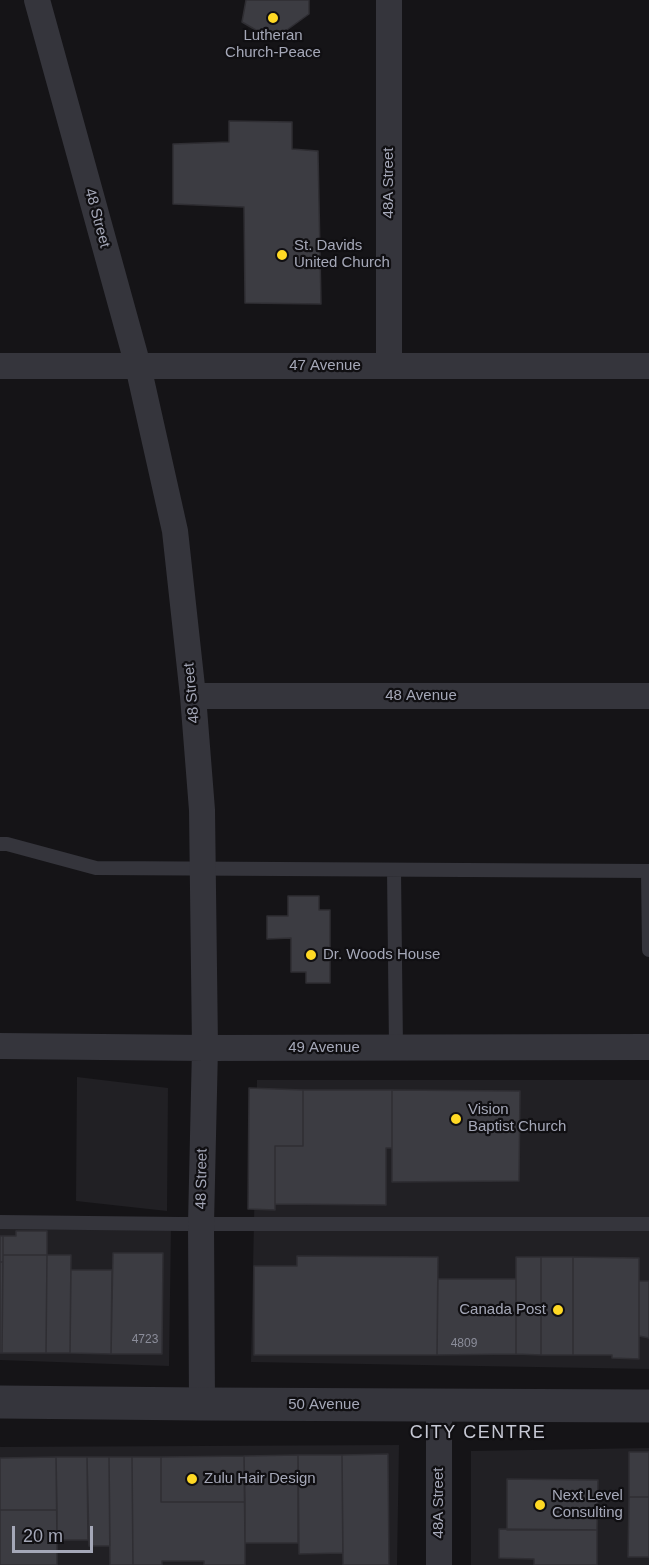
<!DOCTYPE html>
<style>
body{margin:0}
#map{position:relative;width:649px;height:1565px;overflow:hidden;background:#151417;font-family:Helvetica,sans-serif}
canvas{display:block}
.scale{position:absolute;left:12px;top:1526px;width:81px;height:27px;box-sizing:border-box;border:3px solid #a5a8b8;border-top:0;padding-left:8px;font-size:18px;line-height:21px;white-space:nowrap;color:#a5a8b8;-webkit-text-stroke:4px #100f12;paint-order:stroke}
</style>
<div id="map">
<canvas width="649" height="1565"></canvas>
<div class="scale">20 m</div>
</div>
<script>
const context = document.querySelector('canvas').getContext('2d');
context.lineJoin = 'round';
function fillPath(path, color) {
  context.fillStyle = color;
  context.fill(path, 'evenodd');
}
function shape(rows) {
  const path = new Path2D();
  for (const r of rows) {
    path.moveTo(r[0], r[1]);
    for (let i = 2; i < r.length; i += 2) path.lineTo(r[i], r[i + 1]);
  }
  return path;
}
function trace(path, color, width, dash) {
  context.strokeStyle = color;
  context.lineWidth = width;
  context.lineCap = dash ? 'butt' : 'round';
  context.setLineDash(dash || []);
  context.stroke(path);
}
function label(font, color, halo, rows, align = 'center') {
  context.font = font + ' Helvetica,sans-serif';
  context.lineWidth = 4.5;
  context.setLineDash([]);
  context.textBaseline = 'middle';
  context.strokeStyle = halo;
  context.fillStyle = color;
  for (const [text, x, y, turn = 0] of rows) {
    context.save();
    context.translate(x, y);
    context.rotate((+turn || 0) * Math.PI / 180);
    context.textAlign = isNaN(turn) ? turn : align;
    if (halo) context.strokeText(text, 0, 0);
    context.fillText(text, 0, 0);
    context.restore();
  }
}
const built = shape([
 [77,1077,168,1088,167,1211,76,1201],
 [257,1080,649,1080,649,1369,251,1362],
 [0,1223,171,1227,169,1366,0,1360],
 [399,1445,397,1565,0,1565,0,1447],
 [649,1448,649,1565,471,1565,471,1451]
]);
const building = shape([
 [246,0,309,0,309,14,273,40,242,22,246,0],
 [229,121,292,122,292,149,318,151,321,304,245,303,244,207,173,204,173,144,229,142,229,121],
 [288,896,319,896,319,910,330,910,330,983,306,983,306,972,291,972,291,938,267,939,267,916,288,916,288,896],
 [249,1088,303,1090,303,1146,275,1146,275,1210,248,1209,249,1088],
 [303,1090,392,1090,392,1148,386,1148,386,1205,275,1204,275,1146,303,1146,303,1090],
 [392,1090,520,1091,519,1181,392,1182,392,1090],
 [16,1231,47,1231,47,1255,3,1255,3,1236,16,1236,16,1231],
 [0,1236,3,1236,3,1262,0,1262,0,1236],
 [113,1253,163,1253,162,1354,111,1354,113,1253],
 [3,1255,47,1255,46,1353,2,1353,3,1255],
 [47,1255,71,1255,70,1353,46,1353,47,1255],
 [297,1256,438,1257,437,1355,254,1355,254,1266,297,1266,297,1256],
 [516,1257,541,1257,541,1355,516,1354,516,1257],
 [541,1257,573,1257,573,1355,541,1355,541,1257],
 [573,1257,639,1258,639,1359,612,1358,612,1355,573,1355,573,1257],
 [0,1262,3,1262,2,1353,0,1353,0,1262],
 [71,1270,112,1270,111,1354,70,1353,71,1270],
 [438,1279,516,1279,516,1354,437,1355,438,1279],
 [639,1281,649,1281,649,1338,639,1336,639,1281],
 [629,1452,649,1452,649,1497,629,1497,629,1452],
 [388,1454,389,1565,343,1565,342,1455,388,1454],
 [298,1455,298,1543,245,1543,244,1456,298,1455],
 [298,1455,342,1455,343,1553,299,1554,298,1455],
 [244,1456,245,1502,161,1502,161,1457,244,1456],
 [56,1457,57,1510,0,1510,0,1458,56,1457],
 [56,1457,87,1457,88,1540,57,1540,56,1457],
 [87,1457,109,1457,110,1546,89,1546,87,1457],
 [109,1457,132,1457,133,1565,110,1565,109,1457],
 [132,1457,161,1457,161,1502,245,1502,245,1565,204,1565,204,1561,162,1561,162,1565,133,1565,132,1457],
 [507,1479,598,1480,597,1530,507,1530,507,1479],
 [629,1497,649,1497,649,1557,628,1557,629,1497],
 [0,1510,57,1510,57,1565,0,1565,0,1510],
 [499,1529,597,1530,597,1565,534,1565,534,1559,499,1558,499,1529]
]);
const service = shape([
 [0,844,7,844,96,868,649,871],
 [394,870,396,1048],
 [648,871,649,950],
 [0,1222,179,1224,649,1224]
]);
const minor = shape([
 [37,0,138,366,175,531,193,696,202,810,205,1048,201,1224,202,1404],
 [389,0,389,366],
 [0,366,649,366],
 [193,696,649,696],
 [0,1046,205,1048,649,1047],
 [439,1565,439,1405]
]);
const tertiary = shape([
 [0,1402,202,1404,649,1406]
]);
const markers = [
 [273,18,6,"#ffd924"],
 [282,255,6,"#ffd924"],
 [311,955,6,"#ffd924"],
 [456,1119,6,"#ffd924"],
 [558,1310,6,"#ffd924"],
 [192,1479,6,"#ffd924"],
 [540,1505,6,"#ffd924"]
];
const numberNames = [
 ["4723",145,1340],
 ["4809",464,1344]
];
const poiNames = [
 ["Lutheran",273,36,"center"],
 ["Church-Peace",273,53,"center"],
 ["St. Davids",294,246],
 ["United Church",294,263],
 ["Dr. Woods House",323,955],
 ["Vision",468,1110],
 ["Baptist Church",468,1127],
 ["Canada Post",546,1310,"right"],
 ["Zulu Hair Design",204,1479],
 ["Next Level",552,1496],
 ["Consulting",552,1513]
];
const streetNames = [
 ["48A Street",389,183,-90],
 ["48 Street",97,218,75],
 ["47 Avenue",325,366],
 ["48 Street",192,693,-95],
 ["48 Avenue",421,696],
 ["49 Avenue",324,1048],
 ["48 Street",202,1179,-89],
 ["50 Avenue",324,1405],
 ["48A Street",439,1503,-90]
];
const quarterNames = [
 ["CITY CENTRE",478,1433]
];
fillPath(built, '#212024');
fillPath(building, '#3c3c42');
trace(building, '#2f2e33', 1.5);
trace(service, '#35353c', 14);
trace(minor, '#35353c', 26);
trace(tertiary, '#35353c', 33);
for (const [x, y, r, color] of markers) {
  const dot = new Path2D();
  dot.arc(x, y, r, 0, 2 * Math.PI);
  context.fillStyle = color;
  context.fill(dot);
  trace(dot, '#100f12', 2);
}
label('12px', '#8b8d9a', null, numberNames);
label('15px', '#a5a8b8', '#100f12', poiNames, 'left');
label('15px', '#a5a8b8', '#100f12', streetNames);
context.letterSpacing = '1.5px';
label('18px', '#c6c8d4', '#100f12', quarterNames);
context.letterSpacing = '0px';
</script>
